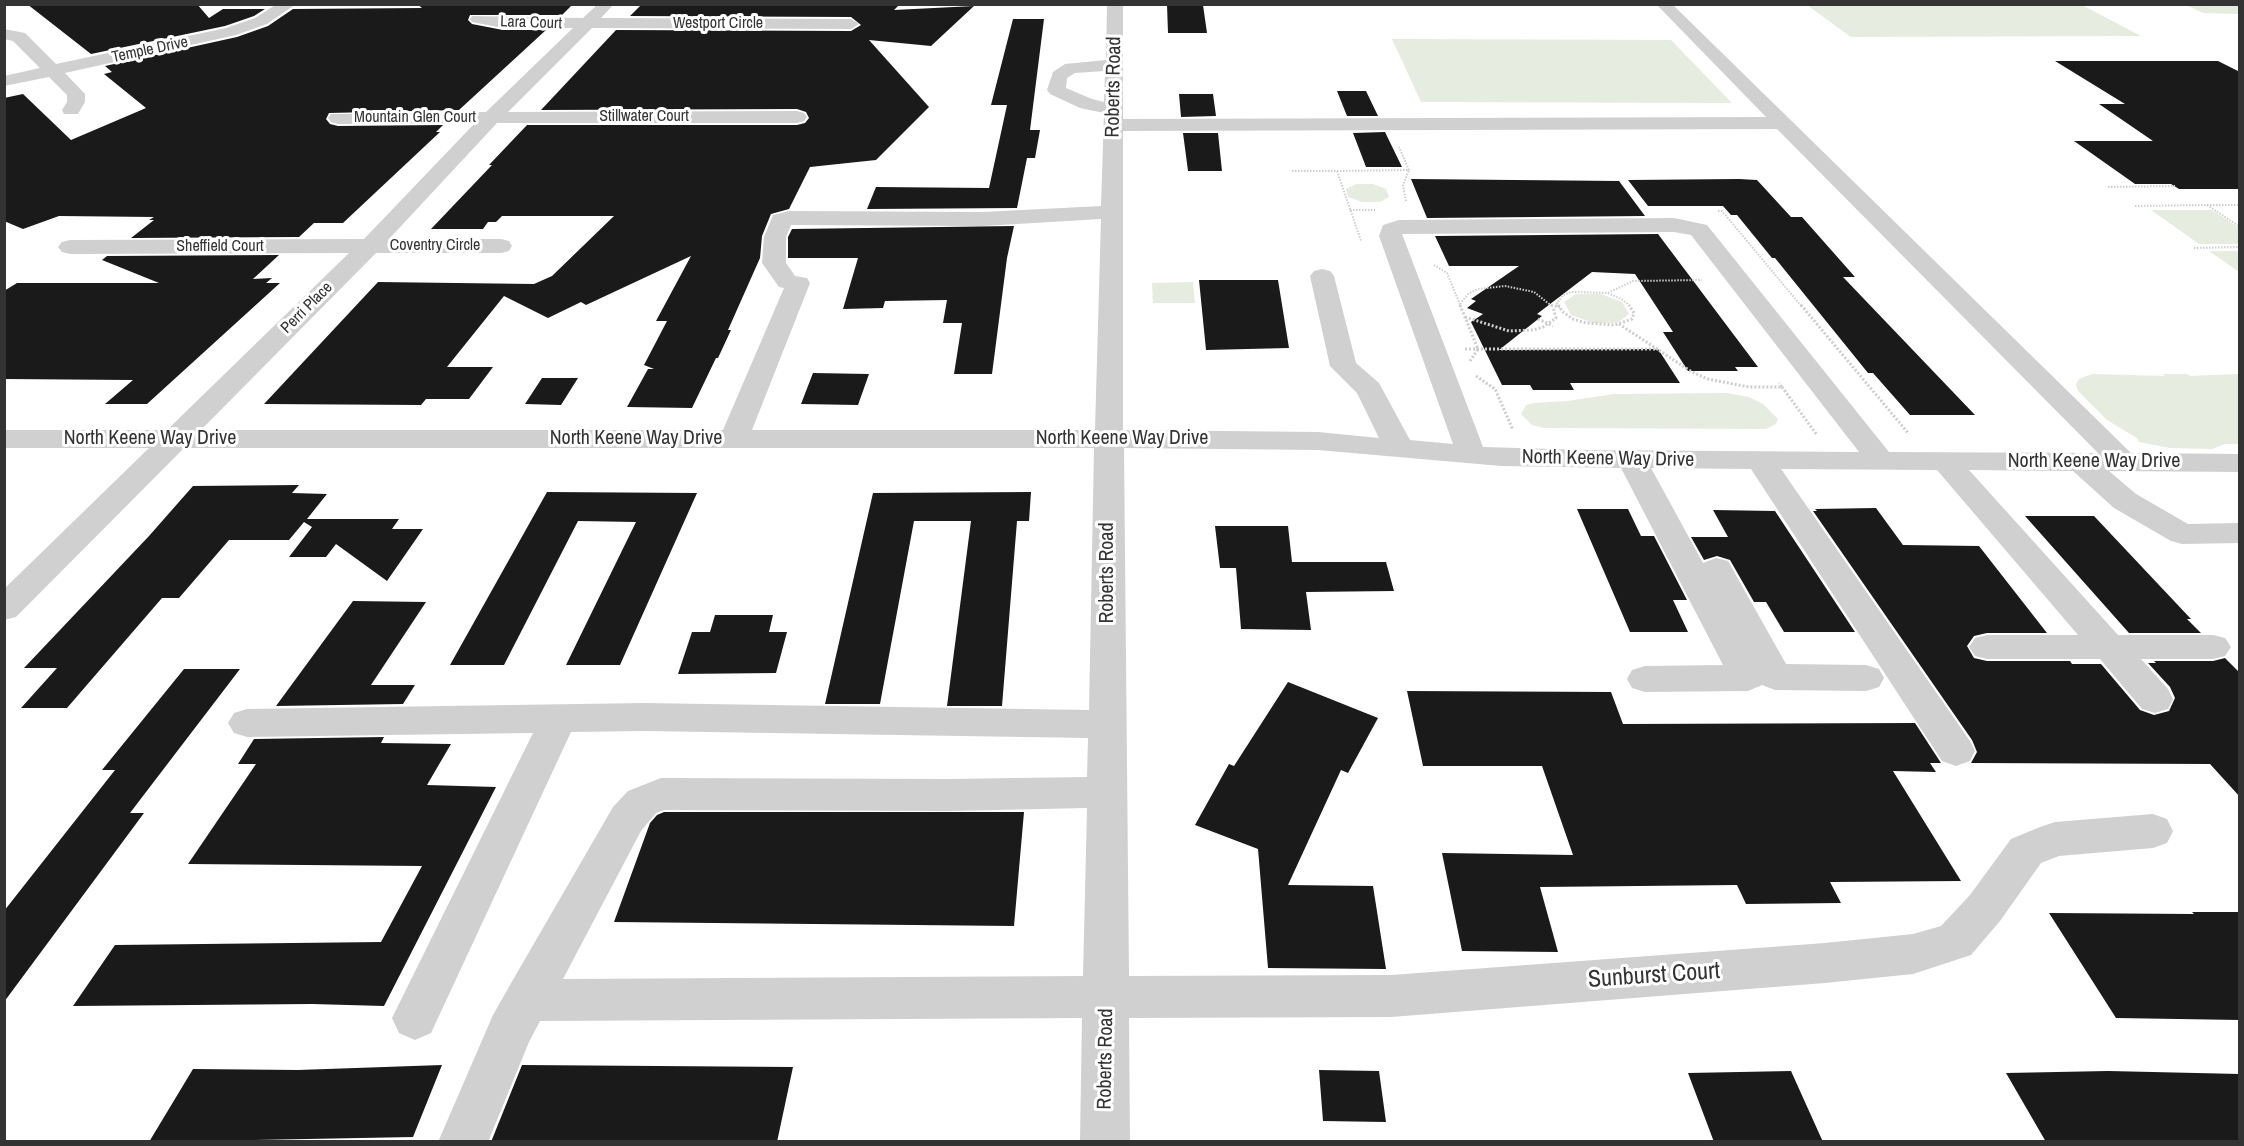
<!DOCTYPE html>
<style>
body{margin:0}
#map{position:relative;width:2244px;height:1146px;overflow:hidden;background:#fff;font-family:"Archivo Narrow",sans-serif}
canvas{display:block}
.frame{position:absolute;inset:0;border:6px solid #333;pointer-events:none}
</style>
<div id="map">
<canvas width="2244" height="1146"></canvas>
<div class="frame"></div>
</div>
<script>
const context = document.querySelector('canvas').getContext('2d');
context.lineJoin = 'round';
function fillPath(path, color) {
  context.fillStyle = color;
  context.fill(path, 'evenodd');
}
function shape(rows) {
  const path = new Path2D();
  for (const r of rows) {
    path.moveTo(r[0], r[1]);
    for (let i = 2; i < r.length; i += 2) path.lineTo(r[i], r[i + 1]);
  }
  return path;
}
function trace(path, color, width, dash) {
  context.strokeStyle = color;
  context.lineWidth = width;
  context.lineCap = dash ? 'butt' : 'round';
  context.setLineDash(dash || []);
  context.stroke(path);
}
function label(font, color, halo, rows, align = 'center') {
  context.font = font + ' "Archivo Narrow",sans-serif';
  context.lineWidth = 6;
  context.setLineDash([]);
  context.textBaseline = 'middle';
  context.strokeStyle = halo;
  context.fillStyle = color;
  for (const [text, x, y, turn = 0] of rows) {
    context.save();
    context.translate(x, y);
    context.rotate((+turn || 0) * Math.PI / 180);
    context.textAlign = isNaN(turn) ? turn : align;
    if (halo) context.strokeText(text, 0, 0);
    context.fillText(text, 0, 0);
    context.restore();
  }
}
const green = shape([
 [1807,5,2082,5,2141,36,1851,37],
 [2186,5,2239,5,2239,14,2203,13],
 [1392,39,1671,40,1732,103,1421,102],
 [1356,184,1373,184,1386,189,1389,197,1380,202,1362,202,1348,197,1346,189],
 [2151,210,2212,210,2239,228,2239,244,2199,244],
 [2209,251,2239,251,2239,272],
 [1193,282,1195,303,1153,303,1152,283],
 [1576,294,1601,294,1622,302,1629,314,1617,323,1593,323,1571,315,1564,302],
 [2092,374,2165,376,2163,374,2187,374,2190,376,2238,374,2240,376,2239,444,2225,444,2212,449,2170,448,2139,442,2137,438,2107,420,2078,391,2076,384,2079,379],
 [1727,393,1749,397,1763,404,1778,419,1776,424,1766,429,1544,428,1532,425,1521,414,1526,405,1534,403,1567,401,1614,394]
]);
const building = shape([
 [27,4,197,4,209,18,223,9,265,9,254,16,225,26,91,54],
 [417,4,573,4,562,15,470,15,468,20,472,24,503,30,546,30,459,110,329,113,326,119,330,124,338,126,443,125,436,132,440,132,343,223,314,223,299,237,131,238,154,220,149,220,154,217,59,216,23,229,4,221,4,98,23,94,71,140,146,108,104,74,112,72,105,66,237,37,268,26,293,9,422,8],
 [642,4,900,4,894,10,974,6,931,46,869,40,929,107,876,160,810,167,789,209,771,214,762,236,760,258,728,330,731,330,718,358,716,358,692,408,627,407,648,369,654,369,644,365,667,321,656,321,691,256,586,305,581,302,548,318,504,296,447,367,493,367,469,399,426,399,421,405,264,404,378,282,534,284,552,276,614,216,502,216,496,222,488,222,483,229,431,229,492,165,489,165,527,125,797,125,805,123,809,118,806,112,797,109,541,110,616,30,851,31,861,25,851,17,630,16],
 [1167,5,1203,5,1207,33,1168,33],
 [1013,19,1044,19,1030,130,1040,130,1035,158,1027,158,1017,208,867,209,876,187,989,188,1007,105,991,105],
 [2055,61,2218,61,2240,72,2240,189,2179,189,2171,184,2135,184,2074,141,2153,141,2099,104,2125,104],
 [1337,91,1366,91,1378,116,1347,116],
 [1179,94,1213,94,1216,116,1181,117],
 [1385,132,1402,167,1366,167,1353,133],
 [1183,133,1218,133,1222,171,1188,171],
 [1411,179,1619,181,1645,216,1427,218],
 [1739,179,1757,180,1791,217,1802,217,1855,277,1843,277,1975,415,1910,415,1873,373,1868,373,1775,258,1772,258,1737,215,1731,215,1723,206,1648,206,1628,180],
 [1014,226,1007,258,992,374,954,374,962,323,943,323,947,300,885,301,883,308,843,309,858,258,788,258,788,237,792,229],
 [1658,234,1758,367,1735,367,1738,371,1688,371,1663,332,1673,332,1635,274,1592,272,1537,314,1542,316,1499,350,1658,349,1680,383,1570,383,1574,390,1533,390,1530,385,1502,385,1471,322,1483,314,1467,308,1476,301,1471,299,1519,266,1449,266,1435,236],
 [279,255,253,279,272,278,266,283,280,283,147,404,105,404,133,380,4,379,4,291,17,283,159,283,102,260,107,256],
 [1199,280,1278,280,1289,348,1206,350],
 [813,373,869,374,858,405,801,404],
 [542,378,578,378,561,405,525,404],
 [299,485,292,493,327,494,307,519,399,519,392,529,423,529,387,581,336,544,326,557,289,557,312,527,304,522,289,540,229,540,179,598,162,598,67,708,21,708,57,668,24,668,149,536,193,486],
 [547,492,697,493,620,665,566,665,636,522,578,521,504,665,450,665],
 [1031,492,1029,521,1017,521,1002,706,947,706,971,521,914,521,880,704,825,704,873,493],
 [1876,508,1903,545,1979,546,2047,633,1987,633,1974,636,1967,646,1974,658,1987,661,2070,661,2072,664,2101,664,2140,710,2154,715,2169,711,2175,698,2170,687,2148,663,2156,663,2154,661,2213,661,2225,658,2240,673,2240,797,2210,764,1971,763,1977,752,1972,740,1813,511,1817,511,1815,509],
 [1577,509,1628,509,1641,536,1654,536,1687,600,1673,600,1688,632,1630,632],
 [1713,510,1775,511,1855,632,1784,632,1766,602,1754,602,1730,560,1717,556,1704,560,1691,537,1728,537],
 [2025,516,2094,516,2191,619,2187,619,2201,633,2129,633],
 [1215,526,1288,526,1292,562,1386,562,1394,591,1306,592,1311,630,1241,629,1236,568,1220,568],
 [353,601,426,602,371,685,415,685,403,704,276,706],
 [715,615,773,615,769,632,787,632,776,673,678,674,692,632,710,632],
 [184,669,240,669,130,813,144,813,4,1002,4,911,115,770,102,770],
 [1288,682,1378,718,1348,773,1341,770,1288,885,1373,886,1386,969,1268,968,1258,849,1195,825,1229,764,1234,766],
 [1407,691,1611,692,1623,724,1915,723,1941,763,1930,763,1936,772,1893,771,1961,881,1830,882,1841,903,1746,904,1737,885,1540,887,1558,952,1462,951,1442,853,1573,855,1542,766,1423,766],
 [384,737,381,743,451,744,427,785,496,787,384,1006,312,1004,73,1006,115,945,381,942,422,866,188,864,256,764,238,764,254,739],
 [664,812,1024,812,1014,926,614,922,650,823,657,815],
 [2192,912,2240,912,2240,1020,2116,1018,2049,913,2194,914],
 [442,1065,413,1137,149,1142,193,1069,298,1070],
 [522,1065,793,1067,777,1142,491,1142],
 [1319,1070,1379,1071,1386,1122,1323,1121],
 [1791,1071,1823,1142,1714,1142,1688,1073],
 [2108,1071,2240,1074,2240,1142,2046,1142,2006,1073]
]);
const pathFar1 = shape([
 [1292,171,1337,171,1361,241],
 [1337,171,1409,170,1399,147],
 [2108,187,2175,186],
 [1406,201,1403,185,1409,170],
 [2207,205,2240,205],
 [2135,206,2207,205,2240,227],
 [1350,210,1375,210],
 [1718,211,1722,211,1802,307],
 [2194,248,2240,247],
 [1434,265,1447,273,1461,307],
 [1608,293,1623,300,1631,307],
 [1608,293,1633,281,1702,280],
 [1460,304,1468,294,1478,289,1505,286,1534,292,1553,307],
 [1559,307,1557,303,1563,295,1571,292,1608,293]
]);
const path = shape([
 [1460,305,1478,349,1470,361],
 [1551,305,1560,307],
 [1558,305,1563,312,1573,319,1586,323,1615,325,1632,319,1634,313,1629,305],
 [1801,305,1909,434],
 [1465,317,1509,331,1533,330,1543,327,1556,318,1553,307],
 [1538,319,1553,326],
 [1619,324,1692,372,1708,379,1749,387,1782,387,1779,383],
 [1465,349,1658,349],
 [1476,376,1495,389,1513,430],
 [1782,387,1817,435]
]);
const minor = shape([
 [277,4,296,4,267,24,236,35,65,73,85,94,85,102,78,114,64,114,62,110,67,102,67,95,49,77,4,86,4,76,40,68,13,41,4,39,4,29,25,33,56,64,226,28,255,18,277,4],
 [598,4,614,4,601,18,851,19,859,24,851,29,592,28,508,112,797,111,804,113,807,117,804,121,797,123,497,123,389,239,501,239,509,241,512,246,509,251,501,253,376,253,201,430,723,430,784,288,779,287,762,263,764,237,773,215,789,211,983,212,1101,206,1104,113,1080,108,1050,94,1047,90,1053,72,1065,64,1106,60,1107,4,1123,4,1123,119,1766,117,1656,4,1672,4,2131,453,2240,454,2240,472,2109,471,2136,494,2188,524,2240,523,2240,543,2182,544,2171,541,2114,508,2073,471,1969,470,2118,635,2213,635,2225,638,2231,647,2225,656,2213,659,2141,659,2168,689,2173,699,2168,709,2155,713,2142,709,2100,659,1987,659,1975,656,1969,647,1975,638,1987,635,2078,635,1937,470,1781,469,1970,741,1975,751,1970,761,1956,766,1942,761,1751,469,1651,468,1703,563,1716,558,1728,561,1786,664,1866,665,1879,669,1884,678,1879,687,1866,691,1775,690,1762,685,1748,691,1645,692,1632,688,1627,679,1632,670,1645,666,1723,665,1621,468,1501,466,1318,450,1124,448,1129,976,1391,975,1825,943,1913,934,1941,926,1970,895,2011,839,2040,827,2055,822,2153,814,2167,819,2173,831,2167,843,2153,848,2059,856,2041,863,2000,921,1971,955,1913,974,1825,983,1391,1017,1129,1018,1130,1142,1080,1142,1082,1018,540,1021,529,1042,488,1142,438,1142,493,1015,510,985,613,807,628,791,661,778,948,779,1087,777,1088,738,644,731,571,732,431,1033,415,1040,399,1033,392,1018,533,733,247,737,234,733,228,723,234,713,247,709,644,703,1089,710,1094,448,184,448,16,617,4,620,4,589,149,448,4,448,4,430,167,430,349,253,70,254,62,252,58,247,62,242,70,240,364,239,475,123,338,124,331,122,328,118,331,114,486,112,573,28,503,28,472,22,470,19,472,16,583,18,598,4],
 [1105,71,1104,102,1092,99,1066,88,1067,78,1075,73,1105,71],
 [1777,129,2098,453,1889,452,1707,225,1674,218,1399,220,1383,225,1379,236,1453,444,1410,440,1379,383,1356,363,1334,276,1330,271,1322,269,1314,271,1310,276,1330,366,1357,393,1379,438,1318,432,1123,430,1123,131,1777,129],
 [1101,219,1095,430,752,430,810,283,807,278,795,276,786,263,786,237,791,225,983,226,1101,219],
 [1674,232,1691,235,1859,452,1588,450,1483,447,1402,234,1674,232],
 [1087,808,1083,976,563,979,641,831,656,813,664,810,948,811,1087,808]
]);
const farStreetnames = [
 ["Lara Court",531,23,2],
 ["Westport Circle",718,24],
 ["Temple Drive",150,50,-12],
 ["Stillwater Court",644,117],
 ["Mountain Glen Court",415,118],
 ["Coventry Circle",435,246],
 ["Sheffield Court",220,247],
 ["Perri Place",307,308,-45]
];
const streetNames = [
 ["Roberts Road",1114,87,-89],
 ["North Keene Way Drive",150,439],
 ["North Keene Way Drive",636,439],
 ["North Keene Way Drive",1122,439],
 ["North Keene Way Drive",1608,459,1],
 ["North Keene Way Drive",2094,462],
 ["Roberts Road",1108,573,-90],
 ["Roberts Road",1106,1059,-89]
];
const nearStreetnames = [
 ["Sunburst Court",1654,976,-4]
];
fillPath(green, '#e6ecdf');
fillPath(building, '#1a1a1a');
trace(pathFar1, '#cdcdcd', 2, [1.5, 1.5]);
trace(path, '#cdcdcd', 3, [2, 2]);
fillPath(minor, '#d0d0d0');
label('16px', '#333', '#fff', farStreetnames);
label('20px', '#333', '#fff', streetNames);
label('24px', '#333', '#fff', nearStreetnames);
</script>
